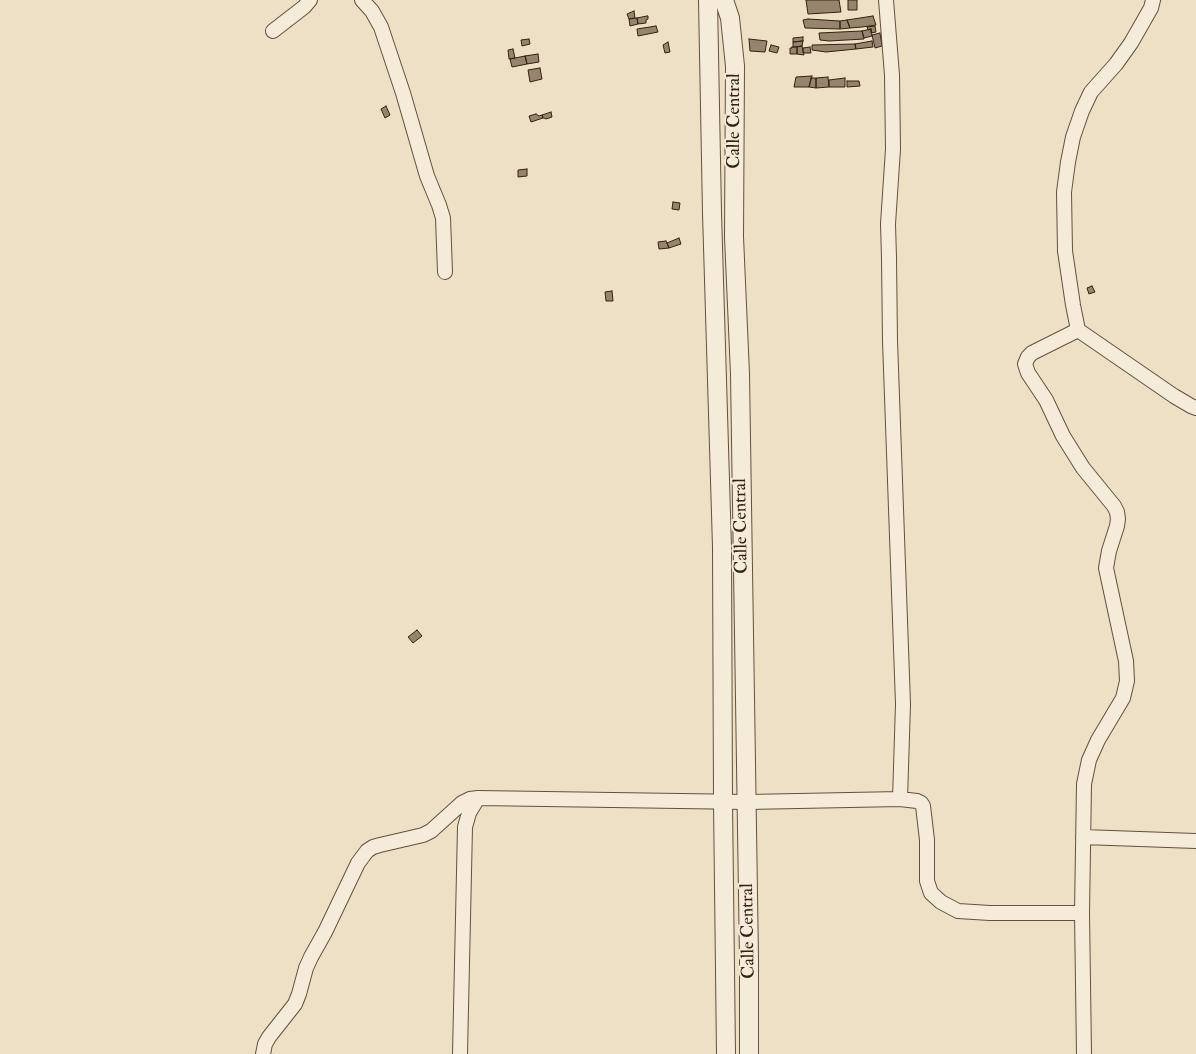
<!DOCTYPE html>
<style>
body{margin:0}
canvas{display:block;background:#eee0c4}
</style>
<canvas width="1196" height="1054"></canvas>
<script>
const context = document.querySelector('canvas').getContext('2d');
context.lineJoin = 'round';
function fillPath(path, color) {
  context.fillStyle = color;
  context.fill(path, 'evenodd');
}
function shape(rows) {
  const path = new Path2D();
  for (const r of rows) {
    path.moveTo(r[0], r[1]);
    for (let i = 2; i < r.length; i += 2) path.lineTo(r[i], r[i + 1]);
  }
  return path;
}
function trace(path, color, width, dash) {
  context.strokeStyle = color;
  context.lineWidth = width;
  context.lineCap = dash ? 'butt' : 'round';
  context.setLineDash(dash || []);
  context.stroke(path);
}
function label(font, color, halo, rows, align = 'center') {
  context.font = font + ' "IM FELL Double Pica",serif';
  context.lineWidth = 4;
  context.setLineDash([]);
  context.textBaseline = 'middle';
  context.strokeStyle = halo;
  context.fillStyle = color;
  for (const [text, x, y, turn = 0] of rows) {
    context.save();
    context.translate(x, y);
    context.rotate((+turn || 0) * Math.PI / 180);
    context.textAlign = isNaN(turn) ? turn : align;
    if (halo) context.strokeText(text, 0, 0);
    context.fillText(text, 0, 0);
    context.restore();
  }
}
const building = shape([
 [806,0,839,0,841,12,808,14,806,0],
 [848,0,857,0,857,10,848,10,848,0],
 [634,11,635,18,629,19,627,14,634,11],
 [647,16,648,16,648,19,646,20,646,23,638,24,637,18,647,16],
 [873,16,876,25,862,27,850,28,847,20,873,16],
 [637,18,638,24,630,26,629,19,637,18],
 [808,19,840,21,840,29,805,28,803,20,808,19],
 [847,20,850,28,840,29,840,21,847,20],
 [656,26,658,32,638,36,637,29,656,26],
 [875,26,876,32,871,33,871,29,868,30,867,27,875,26],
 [871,29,872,36,864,38,862,31,871,29],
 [862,31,864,39,829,41,820,40,819,33,862,31],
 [880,33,882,46,875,48,872,35,880,33],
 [803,37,803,41,793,42,793,38,803,37],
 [529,39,530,44,522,46,521,40,529,39],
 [749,39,767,41,765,52,750,51,749,39],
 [803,41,802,46,793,47,793,42,803,41],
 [872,41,873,47,856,49,855,44,872,41],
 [668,42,670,52,665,53,663,45,668,42],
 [855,44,856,49,826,52,812,50,812,45,855,44],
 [771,45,779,47,777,53,769,51,771,45],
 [802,46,804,55,797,54,797,47,802,46],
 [792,47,797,47,797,54,790,54,790,48,792,48,792,47],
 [810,47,811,53,803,53,803,48,810,47],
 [513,49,515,58,509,59,508,50,513,49],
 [538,54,539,62,527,64,525,56,538,54],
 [525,56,527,64,512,67,510,59,525,56],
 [540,68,542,79,530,82,528,70,540,68],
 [812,76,809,87,794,87,796,77,812,76],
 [828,77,829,87,816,88,816,78,828,77],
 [811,78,816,78,816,88,809,87,811,78],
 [845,78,845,87,829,87,829,80,845,78],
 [847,81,859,81,860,86,847,87,847,81],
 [386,106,390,115,385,118,381,109,386,106],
 [551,112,552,117,546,119,544,118,543,118,542,115,551,112],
 [536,114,539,116,542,115,543,118,531,122,529,116,536,114],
 [527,169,527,176,518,177,518,170,527,169],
 [673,202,680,203,679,210,672,209,673,202],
 [679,238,681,244,669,248,667,243,679,238],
 [666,241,669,248,659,249,658,242,666,241],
 [1092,286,1095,292,1089,294,1087,288,1092,286],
 [612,291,613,301,606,301,605,292,612,291],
 [417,630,422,636,413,643,408,637,417,630]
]);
const minor = shape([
 [362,0,372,11,381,27,403,93,427,176,439,205,443,218,445,272],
 [886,0,892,75,893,149,888,224,889,258,890,341,903,704,900,799],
 [1153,0,1151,8,1131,43,1116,64,1091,92,1082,111,1073,137,1068,162,1064,192,1065,251,1073,305,1078,330,1174,396,1191,406,1196,408],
 [273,31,304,7,310,0],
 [1078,330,1032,353,1028,357,1025,364,1028,373,1046,400,1063,436,1083,468,1114,506,1117,512,1118,519,1117,526,1109,551,1106,568,1126,661,1127,681,1123,698,1098,740,1089,760,1084,784,1082,913,1084,1054],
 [1083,837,1196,841],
 [263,1054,265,1044,269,1037,295,1004,299,994,306,968,311,957,325,932,358,863,367,851,373,847,380,845,423,835,431,831,462,803,470,799,478,798,747,802,900,799,917,801,921,803,923,806,927,840,927,881,931,893,941,902,958,911,990,913,1082,913],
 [460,1054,465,827,469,813,478,798]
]);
const tertiary = shape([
 [708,0,712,213,722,547,723,802,726,1054],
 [724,0,730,18,735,66,734,237,740,374,749,959,749,1054]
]);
const streetNames = [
 ["Calle Central",735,121,-90],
 ["Calle Central",742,526,-91],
 ["Calle Central",749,931,-91]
];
fillPath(building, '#96846e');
trace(building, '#362011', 1);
trace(minor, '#64503e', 16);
trace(tertiary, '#64503e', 20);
trace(minor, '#f4ebd9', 14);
trace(tertiary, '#f4ebd9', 18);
label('18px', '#362011', '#f4ebd9', streetNames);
</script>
